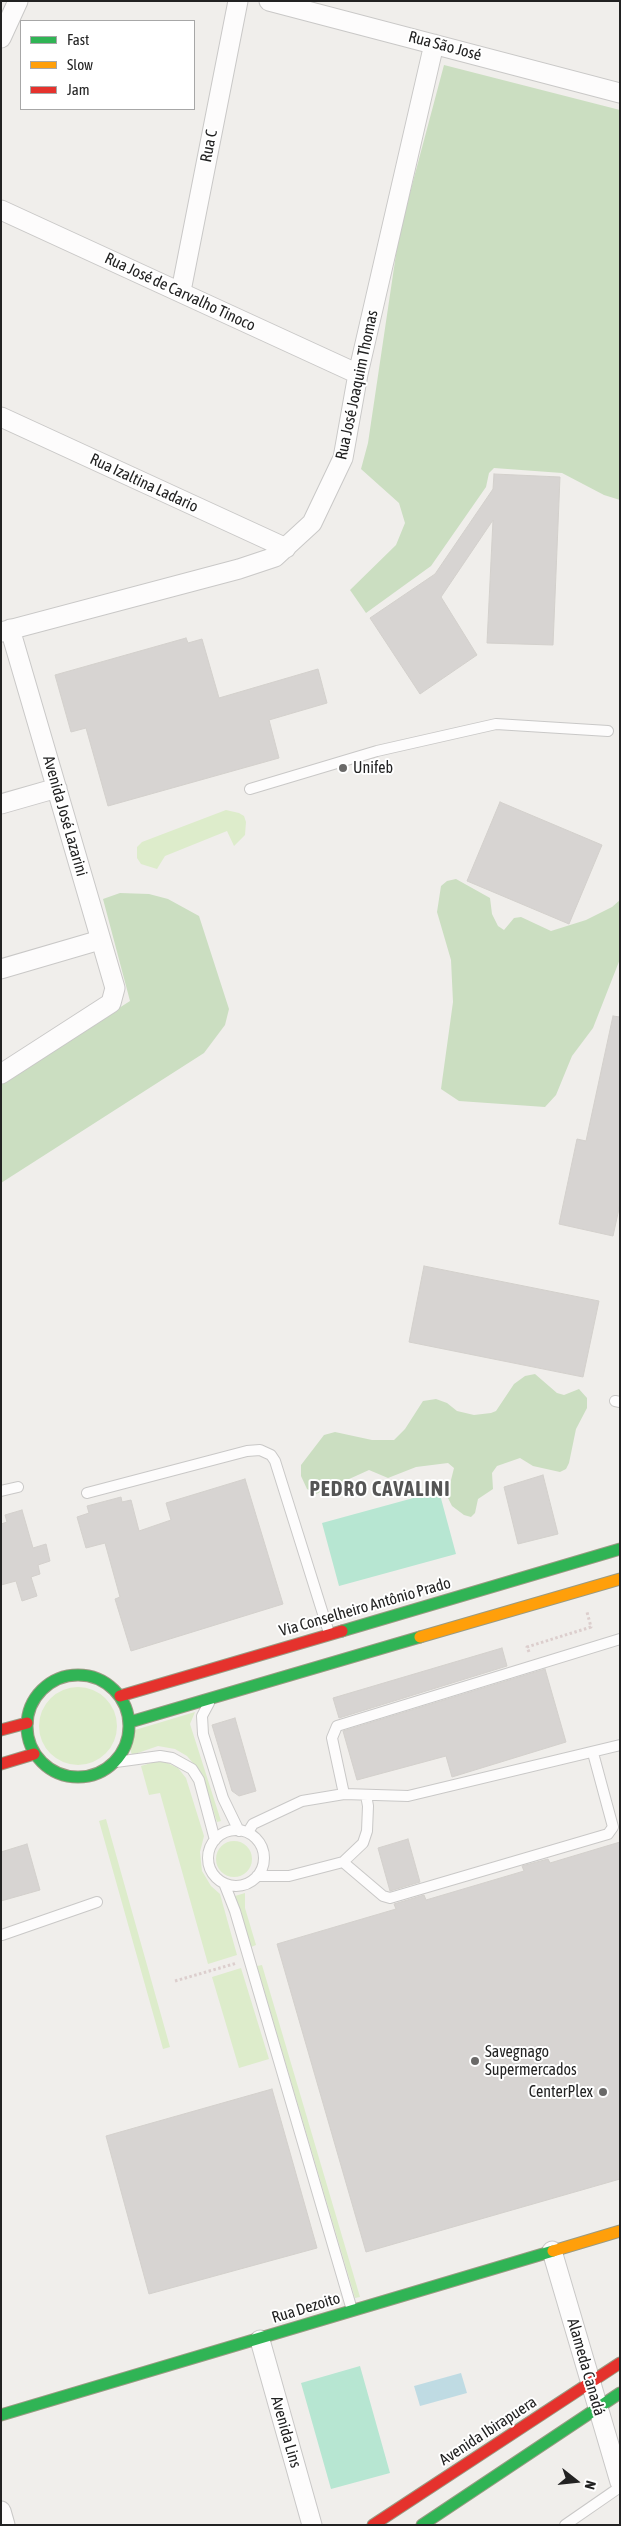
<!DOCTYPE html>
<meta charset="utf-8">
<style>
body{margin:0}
#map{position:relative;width:621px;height:2526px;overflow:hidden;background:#f0eeeb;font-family:"Asap Condensed",sans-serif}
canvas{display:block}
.frame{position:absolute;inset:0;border:2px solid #222;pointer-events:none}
.legend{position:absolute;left:20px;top:20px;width:175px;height:90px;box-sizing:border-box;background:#fff;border:1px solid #a7a7a7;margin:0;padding:6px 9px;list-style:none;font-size:15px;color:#222}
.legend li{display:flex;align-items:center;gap:10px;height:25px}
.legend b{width:25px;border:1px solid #a7a7a7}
.north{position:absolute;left:551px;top:2456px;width:50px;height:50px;-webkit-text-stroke:4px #fff;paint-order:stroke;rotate:106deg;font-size:14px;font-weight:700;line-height:20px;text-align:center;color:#222}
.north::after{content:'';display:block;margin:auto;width:18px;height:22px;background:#222;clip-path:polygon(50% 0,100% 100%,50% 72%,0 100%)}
</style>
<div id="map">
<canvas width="621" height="2526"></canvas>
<div class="frame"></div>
<ul class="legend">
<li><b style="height:6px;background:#30b455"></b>Fast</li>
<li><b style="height:6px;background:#ff9f0a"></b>Slow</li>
<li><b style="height:6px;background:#e5322d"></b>Jam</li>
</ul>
<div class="north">N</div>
</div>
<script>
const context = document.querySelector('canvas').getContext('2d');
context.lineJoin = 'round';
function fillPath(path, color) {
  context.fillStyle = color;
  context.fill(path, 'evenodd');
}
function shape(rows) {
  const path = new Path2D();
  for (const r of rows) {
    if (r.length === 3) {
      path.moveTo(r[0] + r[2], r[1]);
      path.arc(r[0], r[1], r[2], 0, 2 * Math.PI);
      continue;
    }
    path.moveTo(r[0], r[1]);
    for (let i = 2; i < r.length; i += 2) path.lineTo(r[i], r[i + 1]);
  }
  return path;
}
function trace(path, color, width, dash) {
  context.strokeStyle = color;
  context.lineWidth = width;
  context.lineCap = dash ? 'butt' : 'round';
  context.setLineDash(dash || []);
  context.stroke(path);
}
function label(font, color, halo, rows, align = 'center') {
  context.font = font + ' "Asap Condensed",sans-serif';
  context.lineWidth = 4;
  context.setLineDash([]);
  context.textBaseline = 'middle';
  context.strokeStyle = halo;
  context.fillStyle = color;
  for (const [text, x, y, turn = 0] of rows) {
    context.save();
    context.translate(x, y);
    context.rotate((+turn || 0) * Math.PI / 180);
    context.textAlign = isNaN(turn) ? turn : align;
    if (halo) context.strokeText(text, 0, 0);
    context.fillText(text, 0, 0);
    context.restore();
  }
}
const grass = shape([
 [226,810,239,813,244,816,246,822,245,835,234,846,227,831,165,856,157,869,141,864,137,858,137,847,142,842],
 [78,1726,39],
 [195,1712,190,1724,221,1821,217,1822,202,1774,187,1756,175,1749,158,1746,132,1755,130,1749,135,1730],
 [161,1760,178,1768,186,1778,204,1836,200,1852,202,1871,211,1886,220,1894,237,1955,208,1964,160,1793,149,1795,141,1766],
 [106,1819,170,2047,163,2049,99,1821],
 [234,1859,18],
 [245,1893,245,1908,256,1945,251,1947,235,1896],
 [262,1965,360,2297,355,2298,257,1966],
 [241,1968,269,2059,239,2068,212,1977]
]);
const forest = shape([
 [444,65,620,110,620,500,604,495,562,473,494,468,489,473,486,487,431,566,366,613,350,590,396,545,405,523,399,503,361,469,368,443,399,234],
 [456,879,490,898,492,914,498,926,504,930,514,918,521,917,551,931,586,920,612,907,620,900,620,959,593,1028,572,1056,556,1095,545,1107,459,1101,441,1089,453,1002,451,960,437,912,441,886,447,881],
 [120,893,149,894,168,899,199,916,229,1009,225,1025,204,1053,1,1183,1,1084,130,1001,103,899],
 [535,1374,557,1393,564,1395,579,1389,587,1398,587,1408,576,1429,569,1463,566,1469,560,1472,533,1466,520,1458,497,1466,492,1473,493,1489,478,1499,475,1513,471,1517,464,1515,452,1506,447,1496,454,1468,448,1463,416,1467,388,1478,369,1470,316,1494,307,1489,301,1476,301,1465,324,1435,335,1432,372,1440,394,1440,405,1429,423,1401,436,1399,447,1403,457,1411,474,1415,491,1413,496,1411,514,1384,525,1376]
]);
const pitch = shape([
 [439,1491,456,1554,339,1586,322,1523],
 [360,2366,390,2473,331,2489,301,2383]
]);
const water = shape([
 [461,2373,467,2393,420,2406,414,2386]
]);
const building = shape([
 [494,474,560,477,553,645,487,643,493,520,441,597,477,655,420,694,370,618,435,574,493,489,494,474],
 [186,638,188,643,202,639,219,698,318,669,327,703,269,720,279,758,108,806,86,728,71,732,55,675,186,638],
 [500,802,602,845,569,924,467,881,500,802],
 [613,1016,620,1017,620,1204,613,1236,559,1224,577,1139,586,1141,613,1016],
 [424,1266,599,1301,583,1377,409,1342,424,1266],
 [543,1475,558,1534,518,1544,504,1487,543,1475],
 [245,1479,283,1604,131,1651,115,1599,120,1597,105,1543,86,1548,77,1517,89,1513,87,1506,121,1497,122,1502,131,1500,139,1531,171,1520,166,1503,245,1479],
 [22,1510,33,1548,46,1544,50,1561,38,1565,40,1574,31,1577,37,1596,22,1601,16,1581,1,1585,1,1524,7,1522,5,1515,22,1510],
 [502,1648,507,1666,339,1718,333,1698,502,1648],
 [545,1669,566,1742,452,1777,446,1756,357,1780,343,1731,545,1669],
 [235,1718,256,1791,239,1796,232,1791,212,1725,235,1718],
 [408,1839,420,1882,390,1891,378,1848,408,1839],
 [620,1842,620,2179,366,2252,277,1944,396,1909,394,1904,424,1895,426,1900,524,1871,522,1866,548,1859,550,1863,620,1842],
 [27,1844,40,1890,1,1901,1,1852,27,1844],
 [272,2089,317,2248,149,2294,106,2136,272,2089]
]);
const path = shape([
 [529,1652,527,1647,591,1627,587,1612],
 [175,1981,237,1963]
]);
const lane = shape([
 [250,789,377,751,496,724,608,731],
 [615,1401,620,1402],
 [1,1491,18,1487],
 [87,1493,247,1451,260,1450,271,1455,275,1461,329,1633],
 [209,1703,202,1716,203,1734,223,1798,239,1831],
 [116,1762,160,1756,172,1758,192,1769,199,1780,215,1840],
 [344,1794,332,1738,337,1726,620,1639],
 [236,1858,28],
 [248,1832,253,1824,302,1801,344,1794,408,1796,620,1745],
 [343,1862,383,1896,390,1898,608,1834,613,1827,593,1753],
 [257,1876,289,1876,343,1862,363,1843,367,1831,368,1806,366,1795],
 [224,1883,235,1911,352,2310],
 [2,1935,97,1902],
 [565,2525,620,2487]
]);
const street = shape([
 [269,1,620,93],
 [1,38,18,1],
 [1,210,358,374],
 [181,291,238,1],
 [1,417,286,548],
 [1,632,239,569,275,557,312,523,343,458,358,374,434,44],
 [1,804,57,788],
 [1,969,100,940],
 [1,1074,111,1003,115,988,10,629],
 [552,2251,620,2482],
 [260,2340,312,2525],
 [1,2511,5,2525]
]);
const fast = shape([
 [342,1631,620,1549],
 [78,1726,51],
 [130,1722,420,1637],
 [1,2415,553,2251],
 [422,2525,620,2393]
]);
const slow = shape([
 [420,1637,620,1579],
 [553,2251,620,2231]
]);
const jam = shape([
 [120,1696,342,1631],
 [1,1730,27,1723],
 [1,1764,34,1754],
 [373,2525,620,2363]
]);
const markers = [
 [343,768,5,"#6a6968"],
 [475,2061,5,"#6a6968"],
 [603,2092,5,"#6a6968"]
];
const streetNames = [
 ["Rua São José",445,46,15],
 ["Rua C",209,146,-79],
 ["Rua José de Carvalho Tinoco",180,292,25],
 ["Rua José Joaquim Thomas",357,385,-78],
 ["Rua Izaltina Ladario",144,483,25],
 ["Avenida José Lazarini",65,816,74],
 ["Via Conselheiro Antônio Prado",365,1607,-16],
 ["Rua Dezoito",306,2308,-17],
 ["Alameda Canadá",586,2367,74],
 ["Avenida Ibirapuera",488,2431,-33],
 ["Avenida Lins",286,2432,74]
];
const poiNames = [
 ["Unifeb",353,768],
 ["Savegnago",485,2052],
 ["Supermercados",485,2070],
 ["CenterPlex",593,2092,"right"]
];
const districtNames = [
 ["PEDRO CAVALINI",380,1489]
];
fillPath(grass, '#ddeccb');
fillPath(forest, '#cbdec1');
fillPath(pitch, '#b7e6d2');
fillPath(water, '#bfdbe3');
fillPath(building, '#d7d4d2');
trace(building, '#d3d0cc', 1);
trace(lane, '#c9c8c7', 12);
trace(street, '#c9c8c7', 21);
trace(fast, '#999a82', 13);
trace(slow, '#999a82', 13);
trace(jam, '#999a82', 13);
trace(path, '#dccecd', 3, [2.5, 2.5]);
trace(lane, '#fdfcfc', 10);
trace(street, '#fdfcfc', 19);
trace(fast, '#30b455', 11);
trace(slow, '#ff9f0a', 11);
trace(jam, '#e5322d', 11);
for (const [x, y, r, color] of markers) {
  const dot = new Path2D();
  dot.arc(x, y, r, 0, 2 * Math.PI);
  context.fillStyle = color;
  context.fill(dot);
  trace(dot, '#fff', 2);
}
label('16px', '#222', '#fff', streetNames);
label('16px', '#222', '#fff', poiNames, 'left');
context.letterSpacing = '1px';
label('bold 21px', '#555', '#fff', districtNames);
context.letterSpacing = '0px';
</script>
